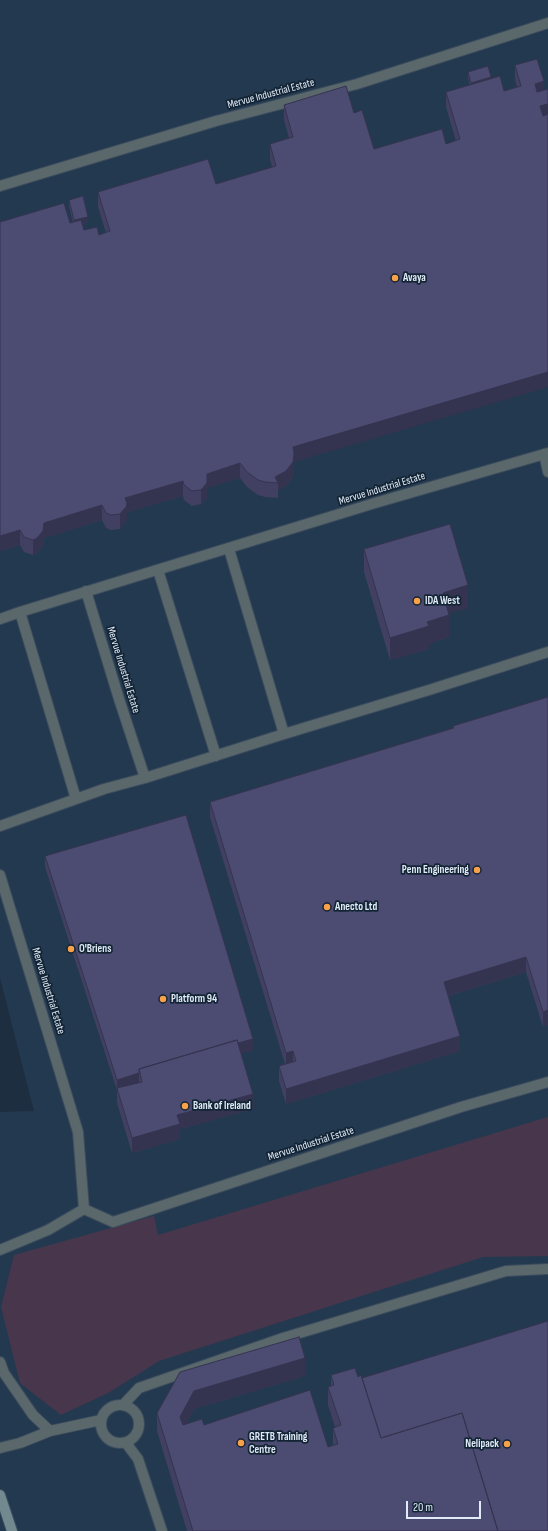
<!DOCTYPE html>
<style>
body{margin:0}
#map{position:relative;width:548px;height:1531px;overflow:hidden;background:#1d2e40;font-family:"Sofia Sans Condensed",sans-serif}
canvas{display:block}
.scale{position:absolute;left:406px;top:1501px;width:75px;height:18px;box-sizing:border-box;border:2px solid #e0ebf7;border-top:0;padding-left:5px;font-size:12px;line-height:14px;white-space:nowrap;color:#e0ebf7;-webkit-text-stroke:3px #132435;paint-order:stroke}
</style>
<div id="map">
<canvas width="548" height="1531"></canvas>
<div class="scale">20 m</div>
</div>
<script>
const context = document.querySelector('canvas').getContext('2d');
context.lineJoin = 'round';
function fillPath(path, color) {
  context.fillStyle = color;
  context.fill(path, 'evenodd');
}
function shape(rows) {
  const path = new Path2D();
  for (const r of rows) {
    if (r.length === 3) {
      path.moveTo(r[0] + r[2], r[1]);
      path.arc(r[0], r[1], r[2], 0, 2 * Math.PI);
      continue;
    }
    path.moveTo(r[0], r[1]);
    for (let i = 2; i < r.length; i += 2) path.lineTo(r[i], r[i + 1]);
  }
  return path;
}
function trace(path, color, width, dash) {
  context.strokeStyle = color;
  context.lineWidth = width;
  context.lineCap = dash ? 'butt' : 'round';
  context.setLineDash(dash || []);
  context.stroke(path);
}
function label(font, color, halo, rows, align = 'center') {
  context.font = font + ' "Sofia Sans Condensed",sans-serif';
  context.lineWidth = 3.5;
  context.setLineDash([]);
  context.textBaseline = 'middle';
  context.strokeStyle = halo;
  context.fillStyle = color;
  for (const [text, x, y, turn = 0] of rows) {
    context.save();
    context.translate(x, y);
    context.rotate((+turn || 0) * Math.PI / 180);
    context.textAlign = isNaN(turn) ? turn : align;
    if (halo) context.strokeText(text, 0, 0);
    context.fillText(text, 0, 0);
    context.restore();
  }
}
const built = shape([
 [0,0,548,0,548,1531,0,1531,0,1112,34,1111,0,978]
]);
const green = shape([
 [548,1117,548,1256,483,1257,159,1361,110,1392,61,1415,20,1383,1,1307,14,1255,154,1216,158,1235]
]);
const lane = shape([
 [0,186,216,121,357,84,548,23],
 [544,454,548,472],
 [229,549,284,734],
 [158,570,216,756],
 [86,591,119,699,145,778],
 [20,612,76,799],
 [0,619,20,612,375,503,548,453],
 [0,826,104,789,145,778,284,734,429,690,548,652],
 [0,875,78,1132,84,1209],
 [84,1209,113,1222,461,1107,548,1082],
 [0,1250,48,1230,84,1209],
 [0,1362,4,1373,33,1415,50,1431],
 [120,1424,19],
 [123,1405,139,1388,283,1338,506,1271,548,1269],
 [126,1443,138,1459,162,1531],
 [0,1448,20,1443,50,1431,101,1420]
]);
const secondary = shape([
 [0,1495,12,1531]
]);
const wall = shape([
 [515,65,544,81,294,462,294,468,293,477,286,486,278,491,278,498,265,497,258,495,247,487,240,478,207,488,207,498,201,504,192,506,184,500,183,496,127,512,127,518,126,522,120,529,111,530,106,528,102,520,44,538,43,546,37,553,33,555,24,552,20,545,0,551,70,223,73,223,69,206,69,200,88,222,82,224,84,230,99,235,106,233,98,207,98,192,216,184,272,167,270,159,270,144,289,138,284,120,284,105,354,113,374,149,446,144,456,141,446,107,446,92,470,85,468,78,468,72,491,78,504,91,517,87,515,80],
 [364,549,468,608,449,613,449,637,429,644,429,649,390,660,364,572],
 [548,697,548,1025,543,1027,526,972,448,996,460,1051,286,1104,279,1081,279,1066,285,1064,210,817,210,802,453,728,453,726],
 [45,856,253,1050,241,1053,253,1109,180,1129,180,1139,132,1153,117,1103,117,1090,45,867],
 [331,1375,362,1378,548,1531,187,1531,157,1431,157,1413,305,1376,194,1409,186,1424,204,1425,328,1447,333,1445,333,1428,335,1427,328,1405,328,1387,331,1386]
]);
const shadedWall = shape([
 [491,77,491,82,471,88,471,83],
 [544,81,544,96,535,99,535,84],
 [548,104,548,119,540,121,540,106],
 [88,217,88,222,74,226,74,220],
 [548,372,548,387,294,462,294,468,293,477,286,486,278,491,278,483,275,477,293,447],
 [240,463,240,478,207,488,207,498,201,504,201,490,207,474],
 [183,481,183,496,127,512,127,518,126,522,120,529,120,514,125,498],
 [102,505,102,520,44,538,43,546,37,553,33,555,33,540,44,523],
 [20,530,20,545,0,551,0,536],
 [468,585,468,608,443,615,443,593],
 [449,615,449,637,429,644,429,649,390,660,390,638,427,622],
 [526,957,526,972,444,997,444,982],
 [548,1010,548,1025,543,1027,543,1012],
 [460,1036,460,1051,286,1104,286,1089],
 [253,1039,253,1050,142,1083,140,1073],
 [293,1051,293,1066,286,1068,286,1053],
 [139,1073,139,1084,117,1088,117,1090,117,1080],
 [253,1094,253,1109,180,1129,180,1139,132,1153,132,1138,177,1115],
 [305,1358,305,1376,194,1409,180,1435,180,1417,194,1391]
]);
const building = shape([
 [537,59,544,81,535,84,537,92,548,89,548,104,540,106,543,116,548,114,548,372,293,447,294,453,293,462,286,471,275,477,278,483,265,482,258,480,247,472,240,463,207,474,207,483,201,490,192,491,184,485,183,481,125,498,127,503,126,507,120,514,111,515,106,513,102,505,44,523,43,531,37,538,33,540,24,537,20,530,0,536,0,222,64,203,70,223,81,220,84,230,97,227,99,235,110,231,98,192,208,159,216,184,276,166,270,144,293,137,284,105,346,86,354,113,362,110,374,149,442,129,446,144,460,139,446,92,500,76,504,91,521,86,515,65,537,59],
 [488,66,491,77,471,83,468,72,488,66],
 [83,196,88,217,74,220,69,200,83,196],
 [450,524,468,585,443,593,449,615,427,622,429,626,390,638,364,549,450,524],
 [548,697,548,1010,543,1012,526,957,444,982,460,1036,286,1089,279,1066,296,1061,293,1051,286,1053,210,802,454,728,453,726,548,697],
 [186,815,253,1039,238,1043,237,1040,139,1069,139,1073,117,1080,45,856,186,815],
 [237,1040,253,1094,177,1115,180,1124,132,1138,117,1088,142,1082,139,1069,237,1040],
 [548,1321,548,1531,498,1531,462,1413,381,1438,362,1378,548,1321],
 [299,1337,305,1358,194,1391,180,1417,183,1425,202,1419,204,1425,310,1390,328,1447,338,1444,333,1428,341,1425,328,1387,334,1385,331,1375,355,1368,358,1377,361,1375,381,1438,462,1413,498,1531,193,1531,157,1413,180,1372,299,1337]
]);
const markers = [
 [395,278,4,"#f7a149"],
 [417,601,4,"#f7a149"],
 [477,870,4,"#f7a149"],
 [327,907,4,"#f7a149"],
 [71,949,4,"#f7a149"],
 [163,999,4,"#f7a149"],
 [185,1106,4,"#f7a149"],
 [241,1443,4,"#f7a149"],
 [507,1444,4,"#f7a149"]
];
const streetNames = [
 ["Mervue Industrial Estate",271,94,-15],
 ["Mervue Industrial Estate",382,489,-17],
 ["Mervue Industrial Estate",123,670,73],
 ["Mervue Industrial Estate",48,991,73],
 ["Mervue Industrial Estate",311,1144,-18]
];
const poiNames = [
 ["Avaya",403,278],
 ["IDA West",425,601],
 ["Penn Engineering",469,870,"right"],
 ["Anecto Ltd",335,907],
 ["O'Briens",79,949],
 ["Platform 94",171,999],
 ["Bank of Ireland",193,1106],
 ["GRETB Training",249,1437],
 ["Centre",249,1450],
 ["Nelipack",499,1444,"right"]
];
fillPath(built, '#23394f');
fillPath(green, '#48374c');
trace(lane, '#3c4c5d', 12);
trace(secondary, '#3c4c5d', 12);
trace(lane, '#5a686b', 10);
trace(secondary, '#72898f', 10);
fillPath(wall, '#414062');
fillPath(shadedWall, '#353450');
fillPath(building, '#4c4b72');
trace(building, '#353450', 1);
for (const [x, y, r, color] of markers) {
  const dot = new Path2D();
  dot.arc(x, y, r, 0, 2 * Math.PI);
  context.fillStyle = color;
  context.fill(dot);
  trace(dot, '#132435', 1.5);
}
label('11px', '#e0ebf7', '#132435', streetNames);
label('bold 11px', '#e0ebf7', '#132435', poiNames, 'left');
</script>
